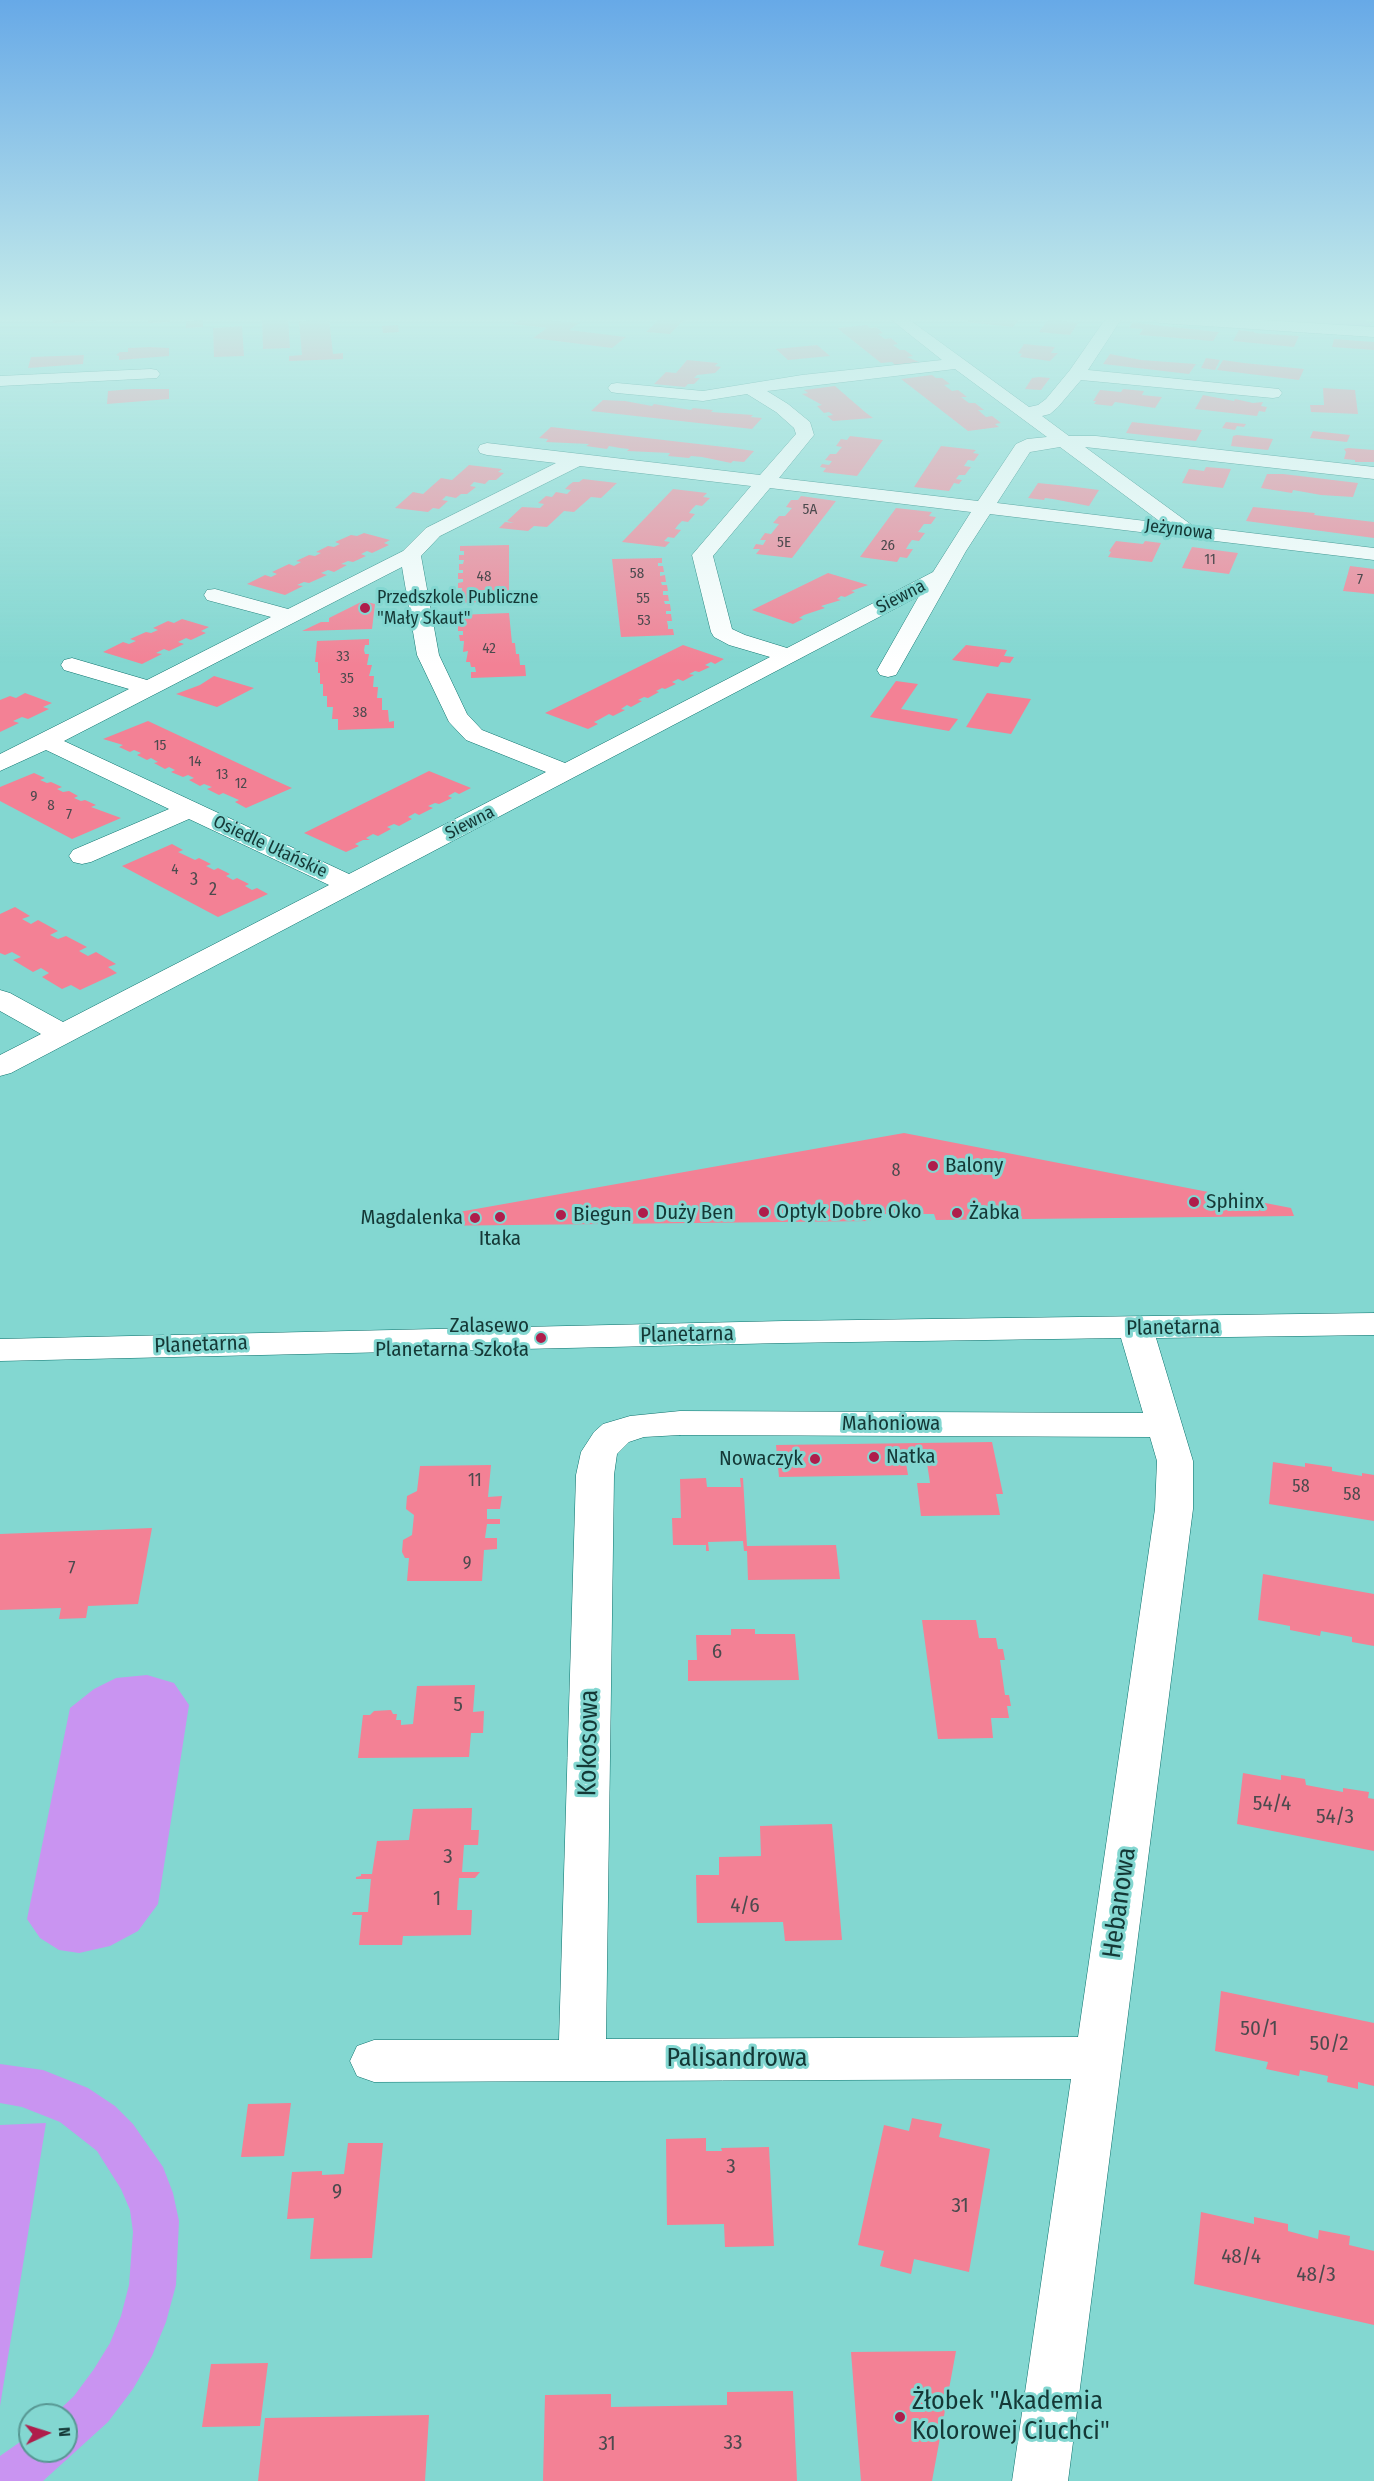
<!DOCTYPE html>
<meta charset="utf-8">
<style>
body{margin:0}
#map{position:relative;width:1374px;height:2481px;overflow:hidden;background:#83d7d1;font-family:"Fira Sans Condensed",sans-serif}
canvas{display:block}
.north{position:absolute;left:18px;top:2403px;width:60px;height:60px;box-sizing:border-box;background:#83d7d1;border:2px solid #579793;border-radius:50%;rotate:86deg;font-size:16px;font-weight:700;line-height:24px;text-align:center;color:#143836}
.north::after{content:'';display:block;margin:auto;width:21px;height:27px;background:#af1d4b;clip-path:polygon(50% 0,100% 100%,50% 72%,0 100%)}
</style>
<div id="map">
<canvas width="1374" height="2481"></canvas>
<div class="north">N</div>
</div>
<script>
const context = document.querySelector('canvas').getContext('2d');
context.lineJoin = 'round';
function fillPath(path, color) {
  context.fillStyle = color;
  context.fill(path, 'evenodd');
}
function shape(rows) {
  const path = new Path2D();
  for (const r of rows) {
    path.moveTo(r[0], r[1]);
    for (let i = 2; i < r.length; i += 2) path.lineTo(r[i], r[i + 1]);
  }
  return path;
}
function trace(path, color, width, dash) {
  context.strokeStyle = color;
  context.lineWidth = width;
  context.lineCap = dash ? 'butt' : 'round';
  context.setLineDash(dash || []);
  context.stroke(path);
}
function label(font, color, halo, rows, align = 'center') {
  context.font = font + ' "Fira Sans Condensed",sans-serif';
  context.lineWidth = 6;
  context.setLineDash([]);
  context.textBaseline = 'middle';
  context.strokeStyle = halo;
  context.fillStyle = color;
  for (const [text, x, y, turn = 0] of rows) {
    context.save();
    context.translate(x, y);
    context.rotate((+turn || 0) * Math.PI / 180);
    context.textAlign = isNaN(turn) ? turn : align;
    if (halo) context.strokeText(text, 0, 0);
    context.fillText(text, 0, 0);
    context.restore();
  }
}
const green = shape([
 [1210,318,1361,318,1372,324,1367,328],
 [147,1675,174,1683,189,1705,158,1904,138,1931,110,1946,79,1953,59,1950,40,1938,27,1919,70,1708,94,1689,116,1678],
 [0,2064,43,2070,88,2088,115,2106,133,2124,163,2167,173,2193,179,2221,176,2285,166,2322,152,2356,133,2389,108,2422,43,2481,0,2481,0,2456,30,2435,30,2451,66,2451,66,2415,54,2415,74,2396,94,2369,110,2343,121,2316,129,2285,133,2232,130,2210,121,2189,97,2151,60,2122,22,2107,0,2103],
 [46,2123,0,2406,0,2125]
]);
const building = shape([
 [53,318,104,318,104,320,53,323],
 [148,318,170,318,170,322,148,323],
 [262,318,288,318,290,348,263,349],
 [524,318,580,323,569,330,626,337,612,348,533,338,547,328,513,324],
 [660,318,686,318,670,334,646,332],
 [971,318,1020,318,1013,327,967,322],
 [329,319,333,354,343,353,343,359,289,361,289,356,302,355,299,321],
 [203,320,203,327,186,328,186,321],
 [1048,320,1059,320,1078,323,1070,335,1039,332],
 [1133,322,1145,324,1219,332,1213,341,1164,337,1139,335,1143,329,1129,328],
 [398,325,399,332,383,333,382,326],
 [867,325,870,328,876,327,883,333,878,334,885,339,891,338,898,344,893,345,900,350,905,350,913,356,907,357,919,362,895,365,892,362,881,363,837,328],
 [242,326,244,356,214,357,213,328],
 [1239,330,1255,332,1254,333,1299,336,1294,347,1233,341],
 [1334,339,1374,342,1374,350,1332,347],
 [1024,344,1055,347,1051,353,1058,353,1050,361,1020,357,1022,354,1018,353],
 [817,345,830,356,788,360,776,349],
 [150,347,169,348,169,356,119,360,119,356,116,355,120,352,128,352,128,348],
 [1110,354,1141,360,1196,364,1189,374,1103,364],
 [84,355,83,364,28,368,31,357],
 [1206,358,1220,360,1215,370,1201,368],
 [687,360,718,363,715,366,721,367,715,373,697,375,694,378,700,378,694,384,688,384,685,387,654,384,666,372,676,373],
 [1223,360,1244,363,1304,369,1299,380,1217,370],
 [932,375,936,378,942,378,950,384,944,385,952,391,958,390,962,393,967,397,961,397,969,403,975,403,984,410,978,410,986,417,992,416,996,419,1001,423,995,424,999,427,968,431,901,379],
 [1039,377,1050,378,1041,390,1025,389,1032,378],
 [835,386,865,412,873,418,833,421,827,416,833,415,829,412,824,413,817,406,822,405,802,394,808,393,804,390],
 [1323,388,1355,390,1358,414,1311,412,1310,405,1324,405],
 [133,389,169,389,169,399,107,404,108,391],
 [1123,389,1144,391,1142,395,1162,397,1155,408,1115,402,1112,406,1094,404,1096,401,1093,401,1100,390,1121,392],
 [1203,395,1234,401,1235,399,1253,403,1263,402,1261,406,1267,407,1265,412,1259,411,1257,416,1195,409],
 [603,400,625,401,652,406,654,404,691,410,693,408,713,410,711,412,753,415,751,417,762,418,752,429,591,411],
 [1132,422,1202,430,1196,441,1126,433],
 [1226,422,1246,424,1244,427,1237,426,1235,430,1222,428],
 [551,427,733,448,754,451,744,462,733,461,731,463,702,457,691,456,689,458,668,456,670,453,627,451,629,449,620,448,609,446,607,449,586,446,589,444,546,442,548,439,539,438],
 [1313,431,1332,433,1350,435,1347,442,1310,438],
 [1237,435,1273,439,1268,450,1231,446,1233,436],
 [850,436,883,440,857,476,823,472,826,468,820,467,822,464,829,465,832,461,825,460,830,454,836,454,842,447,836,446,841,439,847,440],
 [941,446,976,450,973,453,979,454,974,461,968,460,964,466,971,467,965,475,959,475,956,479,962,480,959,484,954,483,949,491,914,487],
 [1348,448,1374,450,1374,462,1355,462,1355,460,1344,459,1346,452,1344,449],
 [469,465,502,469,498,472,504,473,496,480,489,480,485,484,474,482,470,486,476,487,467,494,461,494,456,498,446,496,442,500,448,501,439,509,433,508,428,512,395,508,413,492,423,494,441,478,452,480],
 [1206,467,1231,469,1223,488,1182,483,1189,469,1204,471],
 [1267,474,1283,474,1358,483,1353,497,1321,495,1293,490,1292,493,1261,488],
 [583,479,617,483,601,498,591,497,574,512,564,511,547,527,534,526,528,531,499,528,505,522,514,523,507,521,522,507,540,508,544,504,538,503,546,496,552,497,556,492,567,494,571,490,565,489,569,485,573,482,579,482],
 [1038,483,1068,486,1099,490,1089,506,1053,499,1045,498,1044,500,1028,498],
 [673,489,707,493,703,497,710,498,702,506,696,505,692,509,689,513,695,514,688,522,682,521,678,525,675,529,681,530,674,538,668,537,664,541,670,542,665,547,622,542],
 [801,496,836,501,792,558,756,554,760,549,753,549,756,544,763,545,766,540,760,540,765,533,771,534,779,524,773,523,779,516,785,516,792,508,786,507,791,500,798,500],
 [1253,507,1315,513,1314,515,1374,522,1374,538,1246,521],
 [896,508,932,512,929,516,936,517,931,524,924,524,918,532,925,533,919,541,912,540,909,544,906,549,913,549,907,558,900,557,897,562,860,557],
 [364,533,390,540,384,543,389,545,372,553,367,551,361,554,366,556,353,562,348,561,341,564,347,565,334,572,328,570,321,573,327,575,309,583,304,582,297,585,303,586,285,595,247,584,265,575,271,577,277,574,272,572,289,564,294,566,301,562,296,561,309,555,315,556,321,553,316,552,328,546,334,547,340,544,335,542,351,535,357,536],
 [1116,541,1143,544,1145,541,1161,543,1152,562,1108,557,1111,552,1109,551],
 [509,545,509,601,458,603,458,597,462,597,462,588,458,588,458,583,463,582,463,579,458,579,458,573,463,573,463,570,459,570,459,564,463,564,464,560,459,560,459,555,464,555,464,551,460,551,460,546],
 [1192,547,1238,553,1229,574,1182,568],
 [662,558,662,563,658,563,658,566,663,566,664,572,660,572,660,576,665,575,666,582,661,582,662,585,667,585,668,591,663,591,663,595,668,595,669,601,664,601,665,604,670,604,671,611,666,611,666,614,671,614,672,621,667,621,668,626,668,629,673,629,674,635,621,637,612,559],
 [1350,566,1374,569,1374,594,1343,591],
 [828,573,868,585,851,591,855,592,845,597,841,596,837,599,841,600,821,606,825,608,804,615,799,618,803,619,793,624,752,610],
 [363,601,375,604,372,629,302,631,321,622,329,622,329,618],
 [509,613,512,643,515,643,516,654,519,654,520,665,525,665,526,676,471,678,471,672,476,672,475,667,471,667,470,662,466,662,468,651,463,652,464,641,460,641,459,635,463,635,463,631,458,631,458,625,463,624,463,621,458,621,457,615],
 [182,619,209,627,201,631,206,633,191,640,186,638,178,642,184,644,169,651,164,649,156,653,162,654,142,664,103,652,123,642,129,644,136,641,130,639,146,632,151,633,158,630,153,628,168,621,174,623],
 [369,639,369,645,365,645,364,650,365,654,369,654,367,665,372,665,369,676,374,676,373,687,378,687,377,698,382,698,382,710,388,710,389,722,394,721,394,728,338,730,338,719,332,719,333,707,327,707,327,696,323,696,323,684,320,684,320,673,318,673,318,662,315,662,317,641],
 [683,645,724,659,715,664,711,662,705,665,710,667,699,672,695,671,689,674,694,675,683,681,678,679,672,682,676,684,665,689,662,688,656,691,659,692,648,698,644,697,638,700,642,701,631,707,627,705,621,709,625,710,613,716,609,714,600,719,594,722,598,724,588,729,545,713],
 [966,645,1007,650,1004,656,1014,657,1010,663,1001,662,998,667,952,660],
 [214,676,254,688,217,707,176,694,200,685],
 [896,681,918,684,901,709,958,719,949,731,870,717],
 [25,693,52,703,43,707,49,709,28,719,22,717,13,721,19,723,0,732,0,700,10,696,16,698],
 [987,693,1031,699,1011,734,966,727],
 [148,721,272,779,292,788,246,808,235,802,239,800,223,793,219,795,207,789,212,787,204,784,200,786,189,780,194,778,188,775,183,777,171,772,175,770,169,767,165,769,154,763,158,762,151,758,147,760,137,755,141,753,134,750,130,752,119,747,123,745,103,739],
 [429,771,471,788,459,794,455,792,448,796,452,798,439,804,435,803,428,806,433,808,419,815,415,813,408,817,412,819,399,826,394,824,387,827,391,829,378,836,373,834,366,838,370,840,363,840,355,844,359,846,346,852,304,833],
 [34,773,45,778,40,780,47,783,51,782,62,787,57,789,63,792,69,791,78,796,74,798,81,801,85,800,96,805,91,807,121,818,72,839,0,801,0,787],
 [172,844,183,850,178,852,195,860,199,858,211,864,206,866,214,870,218,868,230,874,226,876,233,880,237,878,249,884,245,886,252,890,257,888,268,894,218,917,122,866],
 [15,907,30,916,22,919,31,924,38,920,58,931,50,935,58,939,66,936,87,947,79,951,88,956,96,952,116,964,108,967,117,973,80,990,71,985,62,989,42,977,49,973,41,968,33,972,13,960,21,957,12,952,5,955,0,953,0,914],
 [904,1133,1291,1208,1294,1216,936,1220,934,1214,870,1214,871,1221,425,1226,425,1218],
 [992,1442,1003,1494,996,1494,1000,1515,921,1516,917,1483,930,1483,927,1463,906,1463,908,1475,779,1477,776,1445],
 [1273,1462,1305,1467,1305,1463,1332,1467,1332,1471,1362,1476,1362,1473,1374,1475,1374,1521,1269,1504],
 [491,1465,488,1497,502,1496,500,1509,487,1509,487,1519,500,1519,500,1524,487,1524,485,1538,497,1538,497,1549,484,1550,482,1581,407,1581,409,1558,405,1558,402,1552,403,1540,412,1535,414,1515,406,1509,407,1496,417,1491,420,1466],
 [706,1478,707,1487,741,1487,740,1478,743,1478,747,1546,836,1545,840,1579,748,1580,747,1551,744,1551,743,1541,708,1542,709,1551,706,1551,706,1545,673,1545,672,1518,681,1518,680,1479],
 [152,1528,138,1604,88,1606,86,1618,59,1619,61,1608,0,1610,0,1534],
 [1263,1574,1374,1594,1374,1646,1352,1642,1352,1637,1321,1631,1320,1636,1290,1630,1290,1626,1258,1620],
 [922,1620,976,1620,979,1638,996,1638,998,1649,1003,1649,1005,1660,1000,1660,1005,1695,1009,1695,1011,1706,1007,1706,1009,1718,991,1718,993,1738,938,1739],
 [731,1629,755,1629,755,1634,795,1634,799,1680,688,1681,688,1660,697,1660,696,1635,731,1635],
 [475,1685,473,1712,484,1711,483,1733,471,1733,469,1757,358,1758,363,1715,370,1715,374,1711,391,1710,393,1714,397,1714,396,1720,401,1720,401,1725,413,1724,417,1686],
 [1243,1773,1281,1780,1281,1775,1305,1779,1306,1785,1343,1792,1343,1788,1369,1792,1368,1798,1374,1799,1374,1851,1237,1824],
 [472,1808,471,1830,479,1830,478,1845,464,1845,462,1872,480,1872,475,1878,459,1878,457,1910,472,1910,471,1935,403,1936,402,1945,359,1945,362,1915,352,1915,353,1912,368,1912,371,1879,356,1879,356,1877,361,1876,361,1874,372,1874,377,1841,409,1840,413,1809],
 [832,1824,842,1940,785,1941,783,1922,697,1923,696,1875,719,1875,719,1857,761,1856,760,1826],
 [1221,1991,1374,2023,1374,2086,1358,2082,1358,2089,1327,2082,1328,2076,1300,2070,1299,2076,1266,2069,1268,2062,1215,2051],
 [291,2103,284,2156,241,2157,248,2104],
 [912,2118,942,2124,939,2137,990,2149,969,2272,914,2259,911,2274,880,2266,884,2251,858,2245,884,2125,909,2131],
 [706,2138,706,2151,722,2151,721,2148,769,2147,774,2246,725,2247,724,2224,667,2225,666,2139],
 [348,2143,383,2143,372,2258,310,2259,314,2218,287,2219,292,2172,322,2171,322,2175,344,2174],
 [1201,2212,1254,2224,1254,2217,1288,2224,1288,2231,1318,2239,1319,2230,1350,2236,1349,2245,1374,2251,1374,2325,1194,2284],
 [956,2351,932,2481,861,2481,851,2352],
 [268,2363,260,2426,202,2427,211,2364],
 [793,2391,797,2481,543,2481,545,2395,611,2394,611,2407,727,2405,727,2392],
 [429,2415,425,2481,258,2481,265,2418]
]);
const minor = shape([
 [889,318,907,318,1029,407,1038,405,1046,399,1070,370,1106,318,1122,318,1088,370,1279,389,1282,393,1279,397,1273,398,1081,380,1058,407,1050,414,1042,416,1069,436,1096,436,1374,467,1374,479,1085,447,1193,526,1374,548,1374,560,990,514,966,551,896,675,888,677,880,675,877,670,919,596,11,1073,0,1076,0,1055,41,1034,0,1011,0,990,10,993,63,1022,329,885,189,819,91,862,82,864,73,862,69,856,73,850,169,809,46,750,0,771,0,754,129,689,64,670,61,665,64,660,72,658,147,680,271,617,207,600,204,595,207,590,215,589,288,609,403,551,426,528,556,463,487,455,480,453,478,449,480,445,487,443,760,475,796,434,794,428,776,412,747,394,703,401,617,393,611,392,608,388,611,384,617,383,703,391,802,375,942,360,889,318],
 [955,369,1047,437,1027,439,1016,444,978,501,779,478,814,435,810,422,788,404,767,391,955,369],
 [1060,447,1162,523,997,503,1030,452,1060,447],
 [580,466,751,486,692,555,711,632,714,637,729,645,770,657,565,763,482,730,467,714,439,655,421,556,440,536,580,466],
 [770,488,971,512,933,572,787,648,745,635,732,629,713,556,770,488],
 [402,567,417,655,449,722,466,740,546,772,349,874,64,741,402,567],
 [1151,318,1229,318,1374,327,1374,337,1159,323,1151,318],
 [151,369,157,370,160,374,157,378,0,386,0,376,151,369],
 [1374,1313,1374,1335,1156,1338,1193,1461,1193,1509,1068,2481,1012,2481,1071,2079,374,2082,357,2076,350,2061,357,2046,374,2040,559,2040,576,1475,581,1452,594,1432,603,1424,630,1416,680,1411,1143,1413,1121,1338,784,1343,0,1361,0,1339,784,1321,1374,1313],
 [680,1435,1150,1437,1157,1461,1155,1509,1078,2037,606,2039,614,1475,617,1454,629,1442,644,1437,680,1435]
]);
const markers = [
 [365,608,6,"#af1d4b"],
 [933,1166,6,"#af1d4b"],
 [1194,1202,6,"#af1d4b"],
 [764,1212,6,"#af1d4b"],
 [643,1213,6,"#af1d4b"],
 [957,1213,6,"#af1d4b"],
 [561,1215,6,"#af1d4b"],
 [500,1217,6,"#af1d4b"],
 [475,1218,6,"#af1d4b"],
 [541,1338,6,"#af1d4b"],
 [874,1457,6,"#af1d4b"],
 [815,1459,6,"#af1d4b"],
 [900,2417,6,"#af1d4b"]
];
const farNumbernames = [
 ["5A",810,510],
 ["5E",784,543],
 ["26",888,546],
 ["11",1210,560],
 ["58",637,574],
 ["48",484,577],
 ["7",1360,580],
 ["55",643,599],
 ["53",644,621],
 ["42",489,649],
 ["33",343,657],
 ["35",347,679],
 ["38",360,713],
 ["15",160,746],
 ["14",195,762],
 ["13",222,775],
 ["12",241,784],
 ["9",34,797],
 ["8",51,806],
 ["7",69,815],
 ["4",175,870]
];
const farStreetnames = [
 ["Jeżynowa",1179,530,7],
 ["Siewna",901,597,-27],
 ["Siewna",470,823,-27],
 ["Osiedle Ułańskie",270,847,25]
];
const farPoinames = [
 ["Przedszkole Publiczne",377,598],
 ["\"Mały Skaut\"",377,619]
];
const numberNames = [
 ["3",194,880],
 ["2",213,890],
 ["8",896,1171],
 ["11",475,1481],
 ["58",1301,1487],
 ["58",1352,1495],
 ["9",467,1564],
 ["7",72,1569]
];
const poiNames = [
 ["Balony",945,1166],
 ["Sphinx",1206,1202],
 ["Optyk Dobre Oko",776,1212],
 ["Duży Ben",655,1213],
 ["Żabka",969,1213],
 ["Biegun",573,1215],
 ["Magdalenka",463,1218,"right"],
 ["Itaka",500,1239,"center"],
 ["Zalasewo",529,1326,"right"],
 ["Planetarna Szkoła",529,1350,"right"],
 ["Natka",886,1457],
 ["Nowaczyk",803,1459,"right"]
];
const streetNames = [
 ["Planetarna",1173,1328,-1],
 ["Planetarna",687,1335,-1],
 ["Planetarna",201,1345,-2],
 ["Mahoniowa",891,1424]
];
const nearNumbernames = [
 ["6",717,1652],
 ["5",458,1705],
 ["54/4",1272,1804],
 ["54/3",1335,1817],
 ["3",448,1857],
 ["1",437,1899],
 ["4/6",745,1906],
 ["50/1",1259,2029],
 ["50/2",1329,2044],
 ["3",731,2167],
 ["9",337,2192],
 ["31",960,2206],
 ["48/4",1241,2257],
 ["48/3",1316,2275],
 ["33",733,2443],
 ["31",607,2444]
];
const nearStreetnames = [
 ["Kokosowa",589,1743,-89],
 ["Hebanowa",1120,1903,-82],
 ["Palisandrowa",737,2059]
];
const nearPoinames = [
 ["Żłobek \"Akademia",912,2402],
 ["Kolorowej Ciuchci\"",912,2432]
];
fillPath(green, '#c994f1');
fillPath(building, '#f38195');
trace(minor, '#0a706b', 1);
fillPath(minor, '#fff');
const sky = context.createLinearGradient(0, 0, 0, 665);
sky.addColorStop(0, '#67a9e7');
sky.addColorStop(0.48, '#c7edea');
sky.addColorStop(1, '#c7edea00');
context.fillStyle = sky;
context.fillRect(0, 0, 1374, 665);
for (const [x, y, r, color] of markers) {
  const dot = new Path2D();
  dot.arc(x, y, r, 0, 2 * Math.PI);
  context.fillStyle = color;
  context.fill(dot);
  trace(dot, '#83d7d1', 2);
}
label('15px', '#4c4a4e', null, farNumbernames);
label('18px', '#143836', '#83d7d1', farStreetnames);
label('18px', '#143836', '#83d7d1', farPoinames, 'left');
label('18px', '#4c4a4e', null, numberNames);
label('21px', '#143836', '#83d7d1', poiNames, 'left');
label('21px', '#143836', '#83d7d1', streetNames);
label('21px', '#4c4a4e', null, nearNumbernames);
label('26px', '#143836', '#83d7d1', nearStreetnames);
label('26px', '#143836', '#83d7d1', nearPoinames, 'left');
</script>
